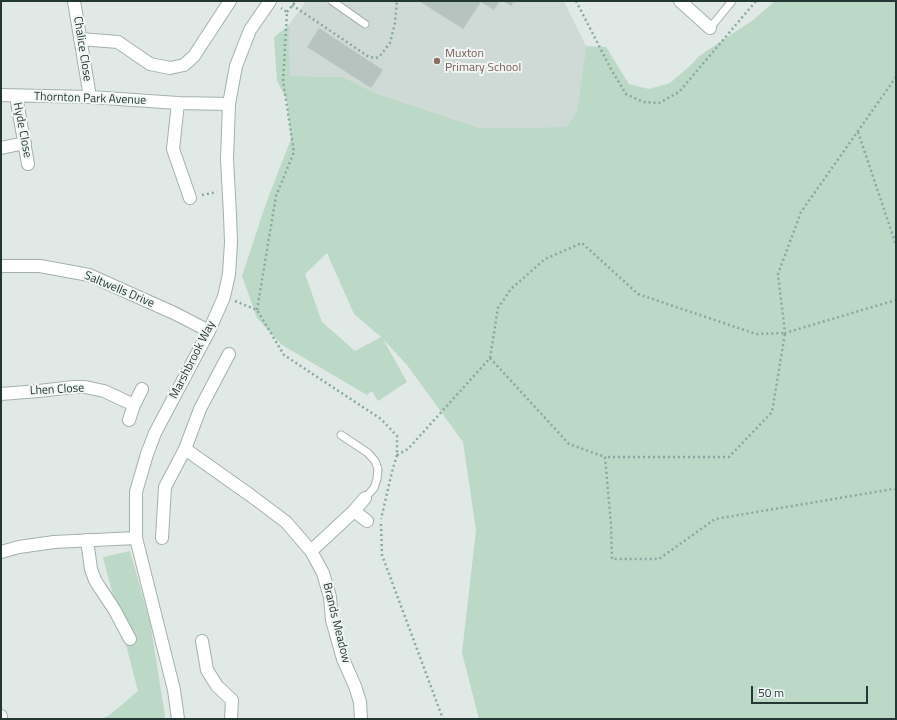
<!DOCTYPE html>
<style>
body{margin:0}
#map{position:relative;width:897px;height:720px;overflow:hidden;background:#e1e9e6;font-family:"Titillium Web",sans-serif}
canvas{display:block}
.frame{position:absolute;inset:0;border:2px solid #233834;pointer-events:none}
.scale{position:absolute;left:751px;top:686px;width:117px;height:18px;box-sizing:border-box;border:2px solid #233834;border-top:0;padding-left:5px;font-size:12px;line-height:14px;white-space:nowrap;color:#233834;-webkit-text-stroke:3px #f1f6f4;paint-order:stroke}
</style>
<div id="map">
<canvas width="897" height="720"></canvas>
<div class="frame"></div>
<div class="scale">50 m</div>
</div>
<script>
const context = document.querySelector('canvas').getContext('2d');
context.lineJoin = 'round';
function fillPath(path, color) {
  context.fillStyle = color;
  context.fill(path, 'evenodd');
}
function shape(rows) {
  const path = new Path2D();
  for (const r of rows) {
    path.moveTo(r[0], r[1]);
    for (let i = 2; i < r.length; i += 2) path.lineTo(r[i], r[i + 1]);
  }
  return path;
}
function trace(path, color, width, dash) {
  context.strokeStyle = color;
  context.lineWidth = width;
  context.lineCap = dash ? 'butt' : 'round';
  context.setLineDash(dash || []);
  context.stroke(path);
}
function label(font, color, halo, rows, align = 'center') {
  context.font = font + ' "Titillium Web",sans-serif';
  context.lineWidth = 4;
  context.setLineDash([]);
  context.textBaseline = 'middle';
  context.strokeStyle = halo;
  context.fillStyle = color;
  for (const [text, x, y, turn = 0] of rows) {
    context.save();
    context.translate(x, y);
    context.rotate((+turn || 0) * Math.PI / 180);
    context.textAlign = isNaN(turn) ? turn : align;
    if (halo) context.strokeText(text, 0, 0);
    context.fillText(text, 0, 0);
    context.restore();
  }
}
const built = shape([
 [306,1,564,1,586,46,577,112,566,127,480,128,375,93,343,77,290,76,289,25]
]);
const green = shape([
 [775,1,896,1,896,719,479,719,462,653,476,530,463,442,407,365,383,339,407,382,378,401,372,391,367,395,282,345,257,318,242,276,265,206,291,139,287,100,277,81,274,37,289,25,290,76,343,77,375,93,480,128,566,127,577,112,586,46,606,47,629,84,649,89,670,83,691,65,699,56,753,20],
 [327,253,354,314,381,337,355,351,322,322,305,274],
 [130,551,150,622,165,716,164,719,102,719,111,714,138,691,103,557]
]);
const building = shape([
 [419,1,500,1,494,10,481,2,463,29],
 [503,1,514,1,511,6],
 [319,28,383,70,371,88,307,47]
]);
const path = shape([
 [576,1,612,71,626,94,643,102,659,103,679,92,756,1],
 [292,5,369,57,376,58,379,57,390,43,395,23,397,1],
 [287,12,296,1],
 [896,77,801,212,778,274,785,333,896,300],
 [858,132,896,245],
 [202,195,217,192],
 [235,301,257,310,284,355,381,419,397,436,397,455,392,472,381,519],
 [257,310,276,196,294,152,283,81,287,12,281,8],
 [490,358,569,444,605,457,611,524,612,559,659,559,715,519,893,489,896,489],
 [397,455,408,449,490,358,498,308,511,289,545,259,582,243,638,294,756,334,785,333,772,412,729,457,605,457],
 [381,524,382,555,443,719]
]);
const lane = shape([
 [332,1,365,24],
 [710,28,732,1],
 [341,435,368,453,375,461,378,469,377,479,374,488,365,498]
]);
const street = shape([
 [74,1,90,97],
 [680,1,710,28],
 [80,39,118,42,150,64,170,68,184,65,194,56,230,1],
 [1,95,90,97,178,103,173,149,190,198],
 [16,96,28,164],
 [178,103,229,104],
 [1,148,25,143],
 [1,266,40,266,89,275,174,313,209,331],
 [229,354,200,409,185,449,250,495,286,522,311,551,323,573,330,597,332,620,343,659,355,686,360,702,361,719],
 [1,394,39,391,74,387,85,387,104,391,134,405,129,420],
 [134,405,142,389],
 [354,511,367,521],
 [162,538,165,487,185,449],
 [87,540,91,569,95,580,100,588,114,609,130,639],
 [311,551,354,511,365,498],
 [1,552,19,547,54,542,136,538],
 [202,641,207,670,217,686,232,700,231,719],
 [1,716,1,717],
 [178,719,174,690,136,538,136,492,147,454,155,433,209,331,224,297,229,274,231,243,230,215,227,159,229,104,236,66,250,30,270,1]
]);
const markers = [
 [437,61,4,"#8d6e63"]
];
const streetNames = [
 ["Chalice Close",82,49,81],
 ["Thornton Park Avenue",90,99,2],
 ["Hyde Close",22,130,79],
 ["Saltwells Drive",119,290,23],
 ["Marshbrook Way",193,360,-63],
 ["Lhen Close",57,390,-3],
 ["Brands Meadow",336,623,76]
];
const educationNames = [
 ["Muxton",445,54],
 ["Primary School",445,68]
];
fillPath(built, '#cfd9d5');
fillPath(green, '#bcd8c6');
fillPath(building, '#b6c4c0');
trace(lane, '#a4b0ad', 9);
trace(street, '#a4b0ad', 14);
trace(path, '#85a9a1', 2.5, [2, 3]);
trace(lane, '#fff', 7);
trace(street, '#fff', 12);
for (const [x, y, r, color] of markers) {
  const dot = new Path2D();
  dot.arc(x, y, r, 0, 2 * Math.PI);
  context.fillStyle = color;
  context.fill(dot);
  trace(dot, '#f1f6f4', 1.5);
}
label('12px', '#233834', '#f1f6f4', streetNames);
label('12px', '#785e54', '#f1f6f4', educationNames, 'left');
</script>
